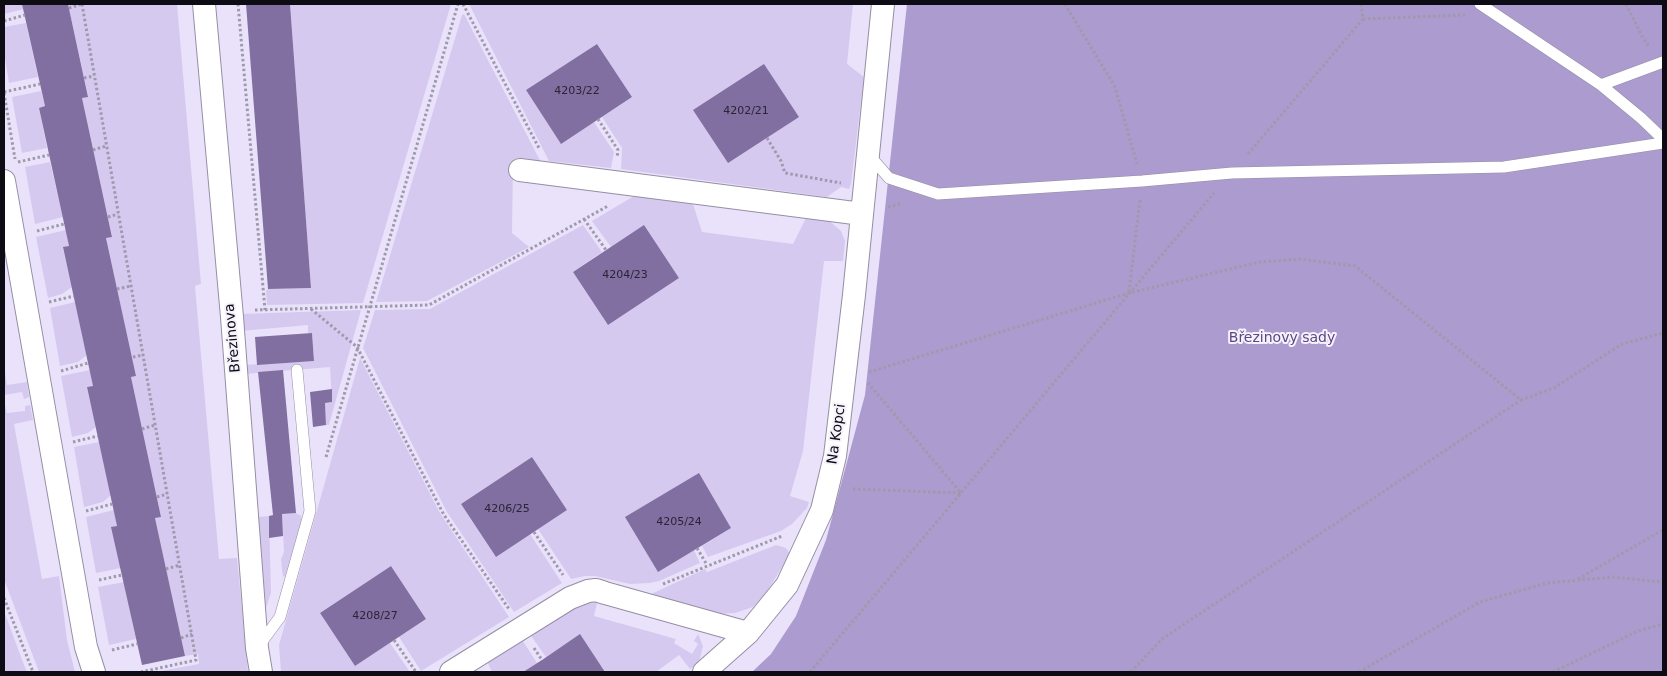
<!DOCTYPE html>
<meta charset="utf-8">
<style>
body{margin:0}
#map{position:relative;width:1667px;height:676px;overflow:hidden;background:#eae2fa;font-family:"DejaVu Sans",sans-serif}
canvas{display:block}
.frame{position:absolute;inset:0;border:5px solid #0d0b13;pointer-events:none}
</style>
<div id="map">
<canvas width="1667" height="676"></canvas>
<div class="frame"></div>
</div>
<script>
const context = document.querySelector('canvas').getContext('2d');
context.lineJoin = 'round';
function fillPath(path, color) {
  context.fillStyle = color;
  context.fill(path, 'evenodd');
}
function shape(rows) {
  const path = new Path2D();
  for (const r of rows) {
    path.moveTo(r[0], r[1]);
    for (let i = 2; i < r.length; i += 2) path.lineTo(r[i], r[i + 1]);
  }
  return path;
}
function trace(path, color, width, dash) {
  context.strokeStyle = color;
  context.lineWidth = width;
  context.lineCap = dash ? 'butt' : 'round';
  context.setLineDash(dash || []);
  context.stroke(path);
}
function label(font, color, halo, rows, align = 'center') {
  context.font = font + ' "DejaVu Sans",sans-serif';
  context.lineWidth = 4;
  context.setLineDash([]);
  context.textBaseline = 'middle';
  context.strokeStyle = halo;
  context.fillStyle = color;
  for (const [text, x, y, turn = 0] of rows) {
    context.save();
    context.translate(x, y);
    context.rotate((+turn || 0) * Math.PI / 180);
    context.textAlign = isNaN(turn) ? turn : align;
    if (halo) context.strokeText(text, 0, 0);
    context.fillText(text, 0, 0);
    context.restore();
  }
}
const green = shape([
 [4,4,22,4,24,9,4,14],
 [68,4,177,4,201,284,195,286,219,559,237,558,248,672,155,672,199,664,198,654,185,656,155,518,161,517,131,377,136,376,106,238,112,236,82,98,88,96],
 [290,4,451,4,363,303,267,305,266,291,268,289,311,288],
 [469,4,853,4,847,64,864,77,851,184,849,189,841,187,827,197,621,169,622,148,602,117,632,97,597,44,526,90,561,143,594,122,614,152,611,168,549,161],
 [464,14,544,168,513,164,512,233,529,247,427,301,378,302,376,302,462,15],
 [26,23,38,77,9,83,4,52,4,27],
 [41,91,45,106,39,108,47,148,22,153,12,97],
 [50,162,63,217,35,224,25,167],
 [639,193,692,201,702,232,793,244,807,216,828,220,841,231,845,241,843,261,824,261,803,451,790,496,809,502,807,508,792,524,781,531,708,557,702,546,731,528,699,474,626,517,658,571,694,550,700,563,659,581,650,583,630,584,595,576,585,576,571,579,538,529,567,510,532,457,461,504,496,557,530,534,562,583,514,612,447,512,363,348,375,310,430,309,583,225,602,252,573,272,608,325,679,278,644,226,611,247,592,221],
 [66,230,69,246,63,248,72,287,62,294,48,298,36,237],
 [75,302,87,355,78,362,60,366,50,308],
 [361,310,329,425,326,425,325,403,332,402,330,367,245,374,244,365,314,361,312,333,308,333,308,325,241,331,240,314],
 [360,358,440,513,509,617,421,671,399,637,426,619,391,566,320,613,355,666,390,643,410,672,281,672,279,645],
 [4,365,7,385,27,382,29,397,24,399,22,392,4,395],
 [90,370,93,386,87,387,96,427,88,433,72,437,61,376],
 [4,401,7,413,25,411,25,406,30,405,33,420,14,424,42,579,59,576,67,640,75,672,39,672,4,579],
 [99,442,111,495,103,502,84,507,74,447],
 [114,510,117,526,121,568,96,573,86,517],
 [296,513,301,516,302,522,285,577,283,576,282,570,281,559,284,552,282,514],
 [269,516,271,593,266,608,258,517],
 [776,545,786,548,790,554,766,593,753,607,735,613,717,614,649,595,705,569,707,572],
 [124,582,136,639,109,645,98,587],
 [598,599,594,616,676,639,674,643,692,654,698,644,694,641,698,634,703,646,699,662,690,669,679,655,656,672,605,672,580,635,546,657,529,633,571,607],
 [4,611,24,665,27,672,6,672,4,668],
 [521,638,537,663,523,672,492,672,487,661]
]);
const forest = shape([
 [907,4,1663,4,1663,671,752,672,771,654,796,616,826,540,865,395]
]);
const building = shape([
 [22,4,68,4,88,97,82,98,112,237,106,238,136,376,131,377,161,517,155,518,185,656,142,665,111,527,117,526,87,387,93,386,63,247,69,246,39,108,45,106],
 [246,4,290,4,311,288,268,289],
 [597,44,632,97,561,144,526,90],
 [764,64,799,117,728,163,693,110],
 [644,225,679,278,608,325,573,272],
 [312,333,314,361,257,365,255,337],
 [283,370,296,513,282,514,283,536,269,538,269,516,273,515,258,372],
 [332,389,332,402,325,403,326,425,313,427,310,392],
 [532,457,567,510,496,557,461,504],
 [699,473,731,528,658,572,625,517],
 [391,566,426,619,355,666,320,613],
 [580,634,605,672,523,672,542,660]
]);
const path = shape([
 [82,4,196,660,141,672],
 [238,4,265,310],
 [463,4,539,148],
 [1065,4,1115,87,1137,164],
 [1626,4,1642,36,1650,48],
 [69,8,82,4],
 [1363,19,1465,15],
 [4,21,25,15],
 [84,78,94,76],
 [4,92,40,84],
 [4,93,15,159],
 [598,119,618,150,617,158],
 [767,138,781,161,785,173,841,183],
 [93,150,106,146],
 [1248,154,1363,19,1361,4],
 [18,162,49,155],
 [888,207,903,203],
 [108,217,118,214],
 [584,219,606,250],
 [37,231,64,224],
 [117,289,131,286],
 [1129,292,1140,199],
 [49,302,74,296],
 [311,309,357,347,444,515,509,609],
 [255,310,429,305,608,206],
 [133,357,143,355],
 [61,371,88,363],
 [869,372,1129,293,1260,262,1299,259,1355,266,1521,400,1554,388,1622,344,1663,333],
 [142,429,155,425],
 [73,442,98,436],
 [326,457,458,4],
 [853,489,961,493,868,383],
 [157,497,167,494],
 [86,511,112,504],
 [534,532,563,575],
 [697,548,707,565],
 [166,569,180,565],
 [1578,579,1663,530],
 [99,580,122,575],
 [663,584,782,536],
 [4,598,33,672],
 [181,638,192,634],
 [394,640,416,672],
 [534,648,542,660],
 [112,650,137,644],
 [810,672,1214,193],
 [1131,672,1162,639,1521,400],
 [1359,672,1480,602,1547,583,1613,577,1663,582],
 [1553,672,1638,631,1663,624]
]);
const service = shape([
 [1480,4,1601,85,1641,118,1663,139],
 [1601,85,1663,62],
 [869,155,889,178,938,194,1142,181,1232,173,1504,167,1663,143],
 [258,647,280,617,310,511,297,370]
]);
const minor = shape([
 [204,4,232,317,257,648,261,672],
 [520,170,862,214],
 [4,181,86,647,94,672],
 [451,672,570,598,588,591,596,590,605,593,748,633],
 [704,672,748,633,787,585,822,510,835,456,854,295,883,4]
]);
const numberNames = [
 ["4203/22",577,91],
 ["4202/21",746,111],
 ["4204/23",625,275],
 ["4206/25",507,509],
 ["4205/24",679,522],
 ["4208/27",375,616]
];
const streetNames = [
 ["Březinova",233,338,-95],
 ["Na Kopci",837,434,-82]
];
const parkNames = [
 ["Březinovy sady",1282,338]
];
fillPath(green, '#d6c9f0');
fillPath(forest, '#ac9bcf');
fillPath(building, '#806fa0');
trace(service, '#958ea4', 12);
trace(minor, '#958ea4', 24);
trace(path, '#9f99ac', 3, [2.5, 2.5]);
trace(service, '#fff', 11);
trace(minor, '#fff', 22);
label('11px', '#2a2436', null, numberNames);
label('14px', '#0d0b13', '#f5f2fc', streetNames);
label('14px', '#5e4586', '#f5f2fc', parkNames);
</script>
